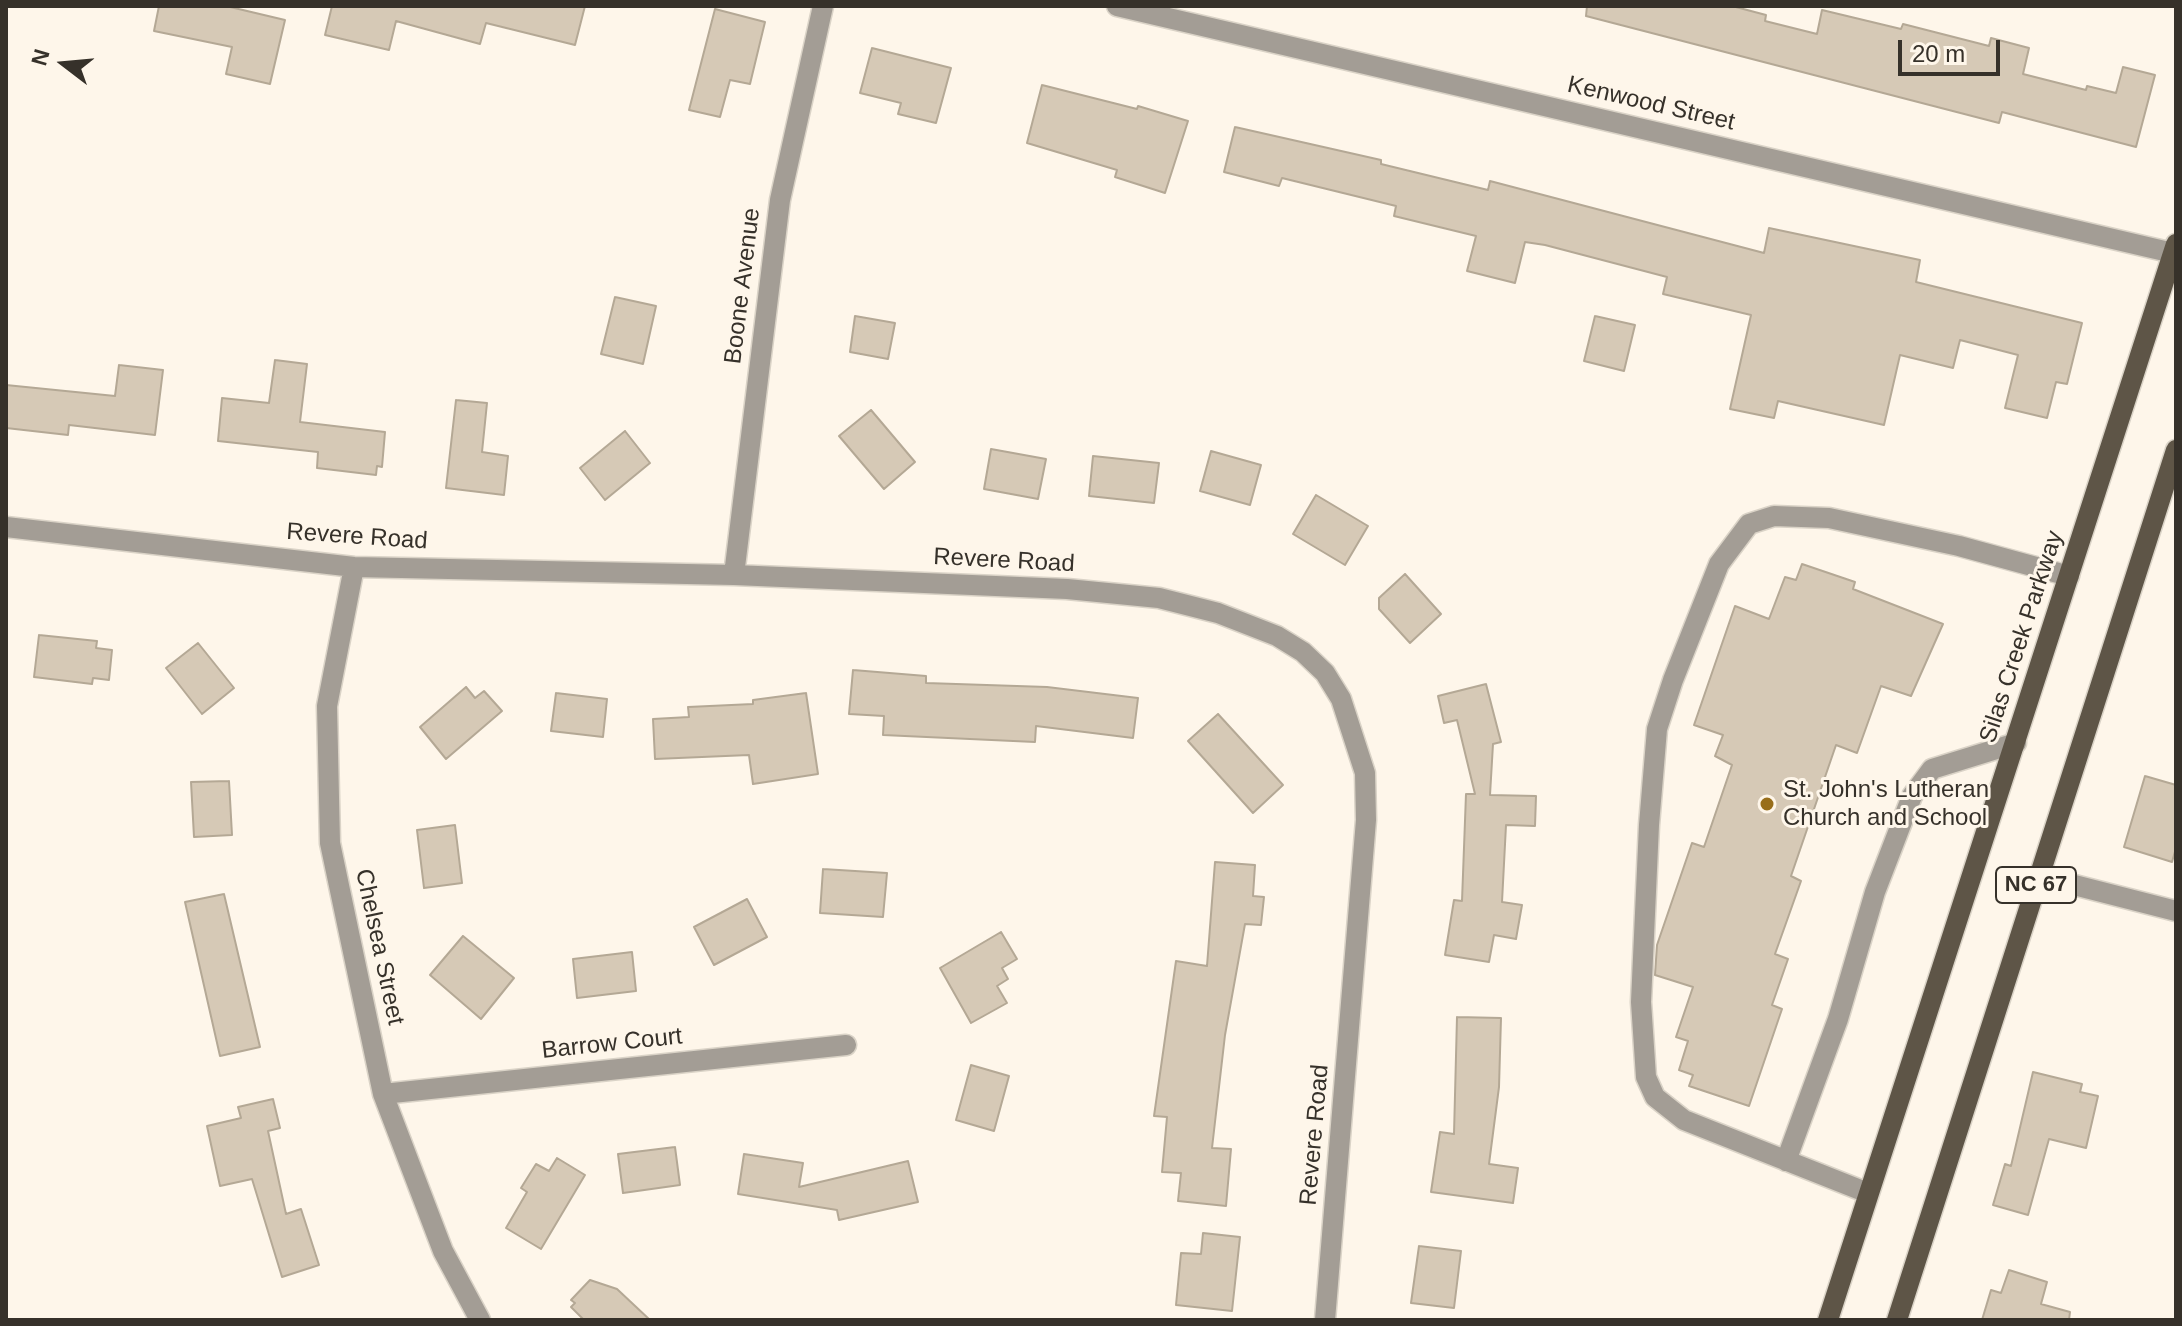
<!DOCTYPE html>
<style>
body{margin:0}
#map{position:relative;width:2182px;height:1326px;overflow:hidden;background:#fef6ea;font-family:Arial,sans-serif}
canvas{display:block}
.frame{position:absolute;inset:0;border:8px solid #36312a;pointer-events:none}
.north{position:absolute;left:24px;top:24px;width:80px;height:80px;-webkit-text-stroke:6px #fef6ea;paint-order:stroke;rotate:286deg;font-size:22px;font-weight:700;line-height:32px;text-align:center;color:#36312a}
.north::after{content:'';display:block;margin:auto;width:28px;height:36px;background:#36312a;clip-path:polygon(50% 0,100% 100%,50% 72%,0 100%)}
.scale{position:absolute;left:1898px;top:40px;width:102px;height:36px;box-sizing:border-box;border:4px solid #36312a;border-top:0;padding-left:10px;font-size:24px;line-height:28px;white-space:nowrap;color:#36312a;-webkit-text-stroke:6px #fef6ea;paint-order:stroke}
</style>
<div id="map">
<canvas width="2182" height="1326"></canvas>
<div class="frame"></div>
<div class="north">N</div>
<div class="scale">20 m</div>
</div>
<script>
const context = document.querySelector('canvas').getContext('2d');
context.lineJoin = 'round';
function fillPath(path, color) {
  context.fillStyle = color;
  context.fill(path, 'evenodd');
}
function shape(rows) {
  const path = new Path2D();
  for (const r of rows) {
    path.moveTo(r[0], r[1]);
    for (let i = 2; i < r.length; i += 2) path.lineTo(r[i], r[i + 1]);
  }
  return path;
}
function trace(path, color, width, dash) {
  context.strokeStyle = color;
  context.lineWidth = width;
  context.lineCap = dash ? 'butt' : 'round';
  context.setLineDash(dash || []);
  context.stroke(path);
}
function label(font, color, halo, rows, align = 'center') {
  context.font = font + ' Arial,sans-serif';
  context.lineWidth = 6;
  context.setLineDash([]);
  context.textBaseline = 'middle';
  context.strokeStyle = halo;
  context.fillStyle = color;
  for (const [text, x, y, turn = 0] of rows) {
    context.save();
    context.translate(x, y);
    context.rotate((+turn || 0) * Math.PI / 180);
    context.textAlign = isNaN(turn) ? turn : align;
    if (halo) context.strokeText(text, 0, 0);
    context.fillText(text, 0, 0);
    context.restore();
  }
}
const building = shape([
 [159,6,226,6,285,20,270,84,226,74,232,47,154,31,159,6],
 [332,6,585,6,575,45,486,23,480,44,396,21,389,50,325,35,332,6],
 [1587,6,1732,6,1766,15,1765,21,1817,34,1822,10,1901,29,1903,24,1989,46,1991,38,2029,48,2023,74,2086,90,2087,86,2116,93,2123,67,2155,75,2136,147,2002,112,1999,123,1972,116,1586,16,1587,6],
 [715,9,765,22,750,84,730,80,720,117,689,110,715,9],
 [872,48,951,68,936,123,898,114,901,103,860,93,872,48],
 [1042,85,1137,109,1138,106,1188,121,1165,193,1115,177,1117,170,1027,143,1042,85],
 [1235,127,1381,160,1381,164,1488,190,1490,181,1764,253,1769,228,1920,260,1916,282,2082,323,2067,384,2056,382,2047,418,2005,408,2018,355,1960,340,1953,368,1900,355,1884,425,1778,401,1774,418,1730,409,1751,315,1663,294,1667,277,1545,245,1525,242,1515,283,1467,271,1476,236,1394,216,1396,206,1282,178,1279,186,1224,172,1235,127],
 [615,297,656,306,643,364,601,354,615,297],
 [855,316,895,323,888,359,850,352,855,316],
 [1595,316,1635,325,1624,371,1584,361,1595,316],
 [275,360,307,364,300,422,385,432,382,467,377,466,376,475,317,468,318,452,218,441,222,398,269,403,275,360],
 [119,365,163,370,155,435,69,425,68,435,6,428,6,385,115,396,119,365],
 [456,400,487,403,482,452,508,456,504,495,446,488,456,400],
 [871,410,915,462,884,489,839,436,871,410],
 [625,431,650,463,605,500,580,468,625,431],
 [991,449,1046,459,1038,499,984,489,991,449],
 [1211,451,1261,465,1250,505,1200,491,1211,451],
 [1093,456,1159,463,1154,503,1089,496,1093,456],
 [1316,495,1368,526,1345,565,1293,534,1316,495],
 [1802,564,1855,582,1853,589,1943,624,1911,696,1881,686,1857,753,1836,745,1791,876,1801,881,1775,954,1788,959,1772,1005,1782,1009,1749,1106,1689,1086,1693,1075,1679,1070,1688,1041,1676,1037,1693,987,1655,975,1657,945,1692,843,1704,847,1732,765,1715,756,1723,735,1694,725,1735,606,1769,619,1785,577,1796,580,1802,564],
 [1405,574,1441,614,1410,643,1379,609,1379,598,1405,574],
 [39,635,97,641,96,648,112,650,109,680,93,678,92,684,34,677,39,635],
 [198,643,234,688,202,714,166,668,198,643],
 [853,670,926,676,926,683,1047,687,1138,698,1133,738,1036,726,1035,742,883,735,884,716,849,714,853,670],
 [1486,684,1501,742,1493,744,1490,795,1536,796,1535,826,1506,825,1502,902,1522,905,1516,939,1494,935,1489,962,1445,955,1454,900,1462,901,1466,794,1475,794,1457,720,1444,723,1438,696,1486,684],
 [466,687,475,698,484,691,502,711,446,759,420,727,466,687],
 [556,693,607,699,603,737,551,731,556,693],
 [806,693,818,774,753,784,749,755,655,759,653,719,689,717,688,707,753,704,753,700,806,693],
 [1218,714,1283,785,1253,813,1188,741,1218,714],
 [2145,776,2176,785,2176,848,2172,862,2124,847,2145,776],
 [229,781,232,835,194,837,191,782,229,781],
 [455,825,462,883,424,888,417,830,455,825],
 [1215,862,1255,865,1253,896,1264,897,1261,925,1245,924,1225,1035,1212,1148,1231,1149,1226,1206,1178,1201,1181,1173,1162,1172,1167,1117,1154,1116,1176,961,1207,966,1215,862],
 [823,869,887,873,883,917,820,913,823,869],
 [224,894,260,1047,220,1056,185,902,224,894],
 [747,899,767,937,714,965,694,927,747,899],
 [1001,932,1017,959,1002,968,1008,979,997,986,1007,1003,971,1023,940,968,1001,932],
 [463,936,514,978,481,1019,430,975,463,936],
 [632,952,636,991,577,998,573,959,632,952],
 [1457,1017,1501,1018,1499,1087,1489,1164,1518,1168,1513,1203,1431,1192,1440,1132,1454,1134,1457,1017],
 [971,1065,1009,1076,994,1131,956,1120,971,1065],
 [2033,1072,2082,1084,2080,1092,2098,1096,2086,1148,2049,1139,2028,1215,1993,1205,2005,1164,2011,1166,2033,1072],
 [273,1099,280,1128,268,1131,286,1214,301,1209,319,1265,282,1277,252,1179,220,1186,207,1126,241,1118,238,1107,273,1099],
 [675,1147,680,1185,623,1193,618,1154,675,1147],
 [744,1154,803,1163,799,1187,908,1161,918,1202,839,1220,837,1210,738,1194,744,1154],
 [557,1158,585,1175,541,1249,506,1228,527,1192,521,1188,536,1164,549,1171,557,1158],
 [1203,1233,1240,1237,1232,1311,1176,1305,1181,1253,1201,1254,1203,1233],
 [1419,1246,1461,1251,1454,1308,1411,1303,1419,1246],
 [2009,1270,2047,1282,2041,1304,2070,1312,2069,1320,1982,1320,1991,1290,2001,1293,2009,1270],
 [590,1280,617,1289,650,1320,584,1320,571,1307,575,1303,571,1300,590,1280]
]);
const minor = shape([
 [1117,6,2173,253],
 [6,527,354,567,734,575,1067,589,1159,598,1218,613,1277,636,1303,652,1325,673,1341,699,1365,773,1366,820,1325,1320],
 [354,567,327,706,330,843,383,1094,443,1251,480,1320],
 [734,575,780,200,823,6],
 [2039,876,2176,911],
 [383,1094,846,1045],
 [1786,1161,1838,1019,1875,892,1912,796,1932,769,2016,743],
 [1868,1193,1684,1120,1655,1097,1646,1077,1641,1002,1649,825,1657,729,1673,680,1719,564,1749,524,1774,516,1829,518,1959,546,2069,576]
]);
const major = shape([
 [1828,1320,2176,244],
 [1897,1320,2176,450]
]);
const markers = [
 [1767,804,8,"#986e1b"]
];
const shields = [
 [2036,885,80]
];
const shieldNames = [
 ["NC 67",2036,885]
];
const streetNames = [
 ["Kenwood Street",1651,104,13],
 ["Boone Avenue",743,286,-83],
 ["Revere Road",357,537,4],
 ["Revere Road",1004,561,3],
 ["Silas Creek Parkway",2022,637,-72],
 ["Chelsea Street",379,947,78],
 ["Barrow Court",612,1044,-6],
 ["Revere Road",1315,1135,-85]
];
const poiNames = [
 ["St. John's Lutheran",1783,790],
 ["Church and School",1783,818]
];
fillPath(building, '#d6c9b6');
trace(building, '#b4a895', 2);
trace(minor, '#dad3c7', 23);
trace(major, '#dad3c7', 23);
trace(minor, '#a39d95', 20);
trace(major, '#5e5547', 20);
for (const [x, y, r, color] of markers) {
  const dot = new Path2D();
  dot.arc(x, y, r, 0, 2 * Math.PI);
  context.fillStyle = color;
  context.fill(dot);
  trace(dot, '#fef6ea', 3);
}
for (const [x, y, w] of shields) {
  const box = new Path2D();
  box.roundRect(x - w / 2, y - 18, w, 36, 6);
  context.fillStyle = '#fef6ea';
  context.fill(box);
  trace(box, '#36312a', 2);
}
label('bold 22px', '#36312a', null, shieldNames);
label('24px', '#36312a', '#fef6ea', streetNames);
label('24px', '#36312a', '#fef6ea', poiNames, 'left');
</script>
